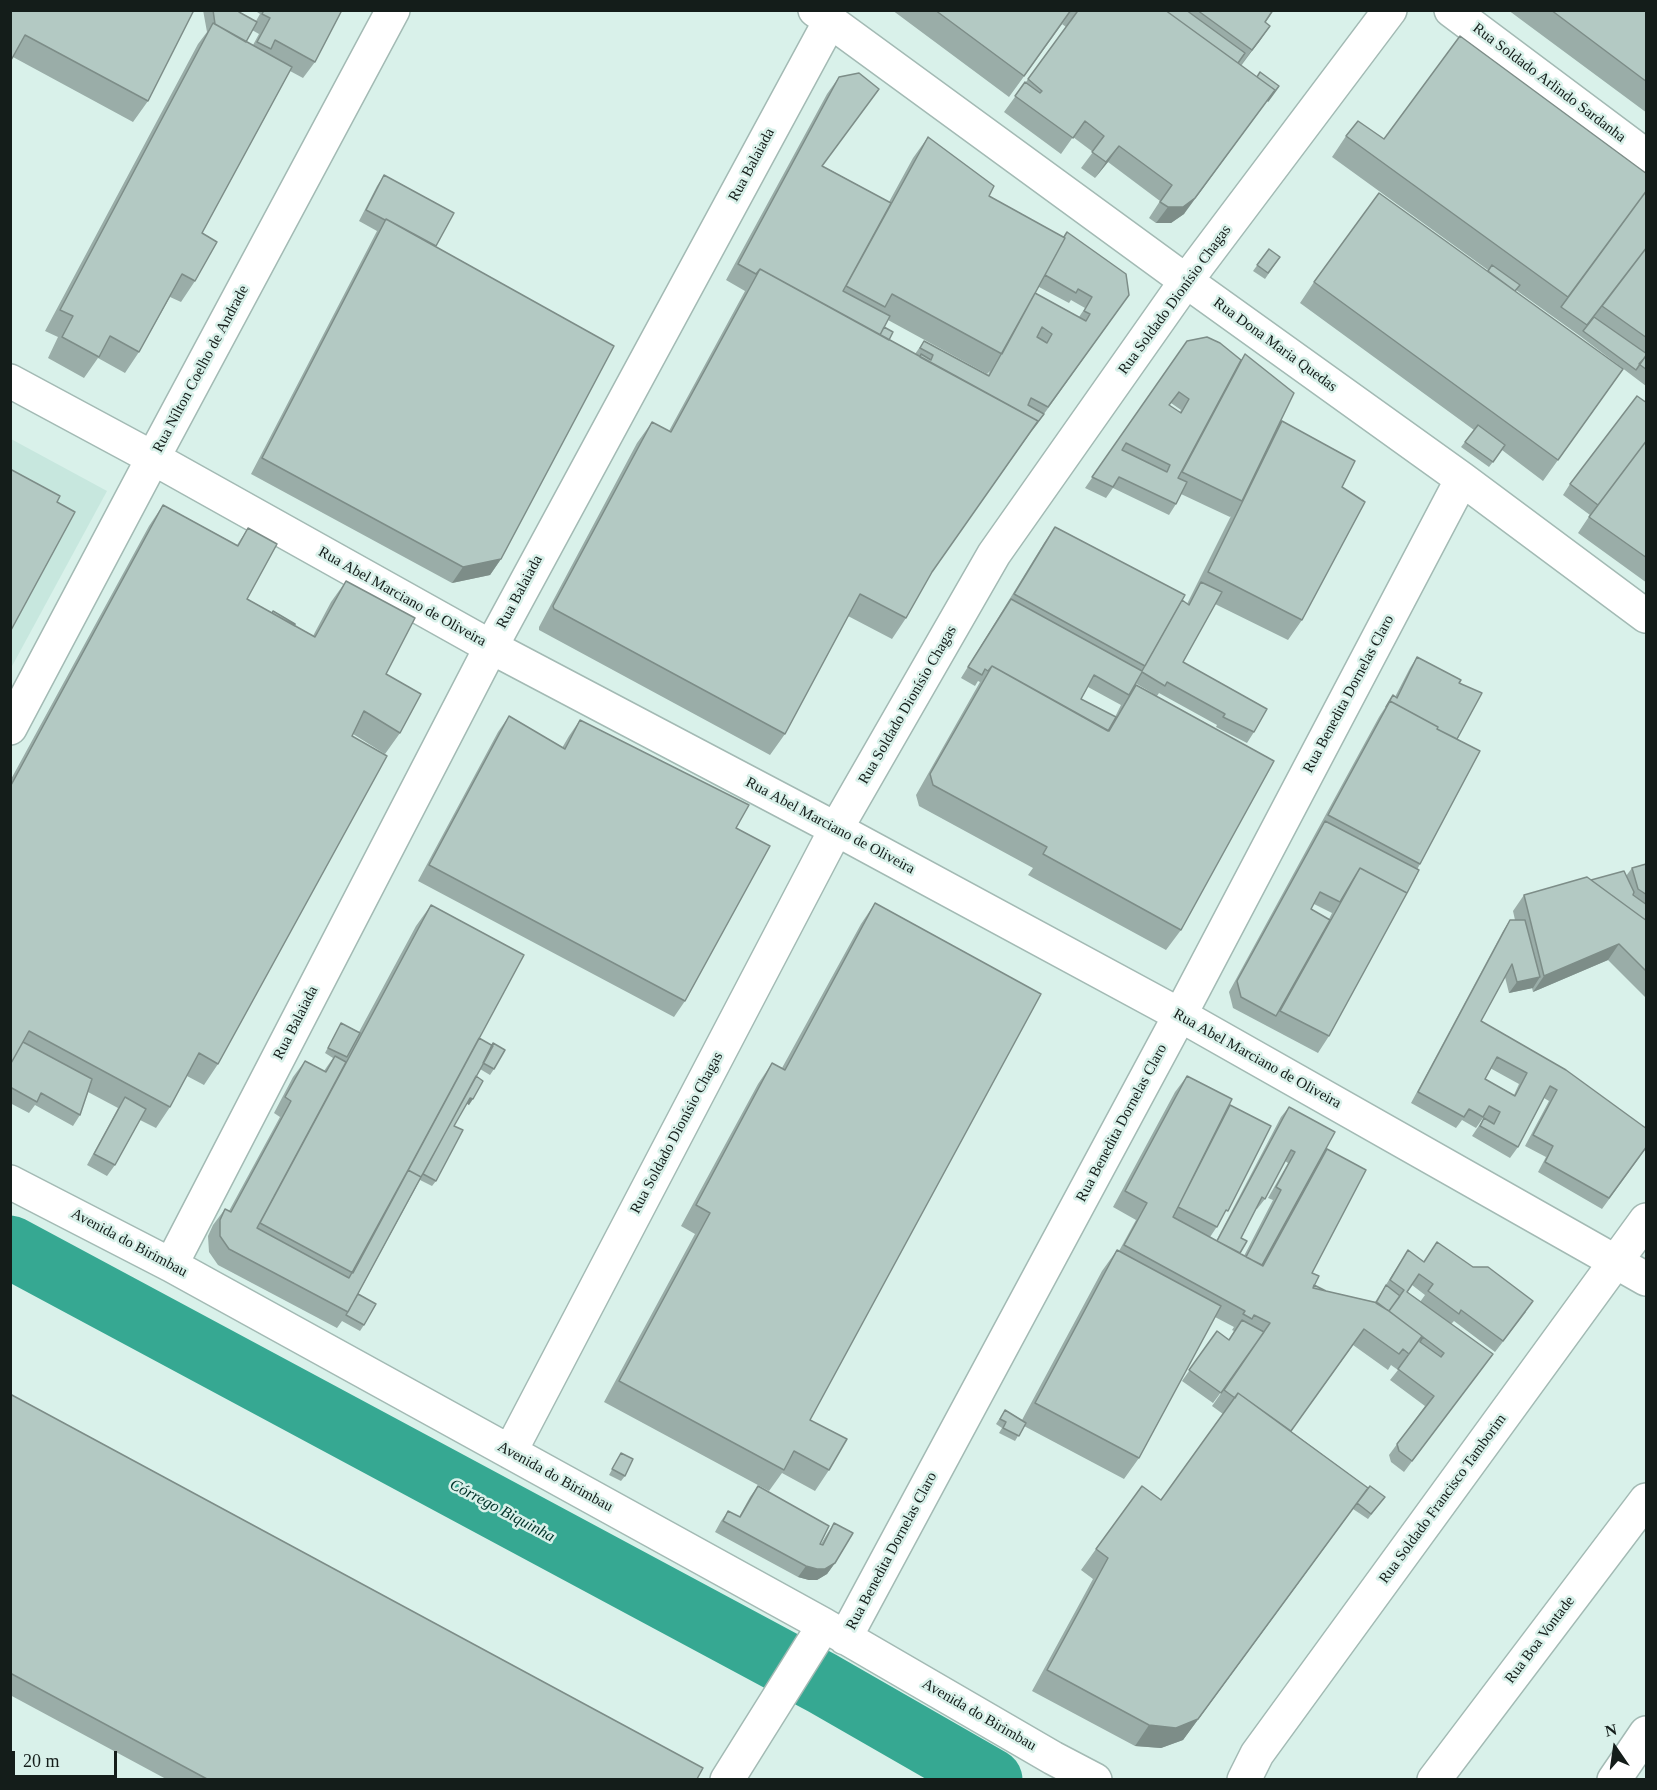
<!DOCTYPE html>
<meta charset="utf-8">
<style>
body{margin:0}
#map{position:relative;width:1657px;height:1790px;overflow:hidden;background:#d9f1ea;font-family:Georgia,serif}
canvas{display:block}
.frame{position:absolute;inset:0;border:12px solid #141d1a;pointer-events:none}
.north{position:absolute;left:1585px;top:1718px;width:60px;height:60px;-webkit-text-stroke:4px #d9f1ea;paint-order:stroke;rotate:347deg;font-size:16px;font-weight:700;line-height:24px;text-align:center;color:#141d1a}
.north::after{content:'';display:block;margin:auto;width:21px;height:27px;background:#141d1a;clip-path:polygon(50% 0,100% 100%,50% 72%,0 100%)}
.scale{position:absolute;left:12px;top:1751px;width:105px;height:27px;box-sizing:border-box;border:3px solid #141d1a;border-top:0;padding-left:8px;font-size:18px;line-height:21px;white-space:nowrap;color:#141d1a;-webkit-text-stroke:4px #d9f1ea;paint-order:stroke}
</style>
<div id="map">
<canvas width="1657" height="1790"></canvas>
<div class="frame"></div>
<div class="north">N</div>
<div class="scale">20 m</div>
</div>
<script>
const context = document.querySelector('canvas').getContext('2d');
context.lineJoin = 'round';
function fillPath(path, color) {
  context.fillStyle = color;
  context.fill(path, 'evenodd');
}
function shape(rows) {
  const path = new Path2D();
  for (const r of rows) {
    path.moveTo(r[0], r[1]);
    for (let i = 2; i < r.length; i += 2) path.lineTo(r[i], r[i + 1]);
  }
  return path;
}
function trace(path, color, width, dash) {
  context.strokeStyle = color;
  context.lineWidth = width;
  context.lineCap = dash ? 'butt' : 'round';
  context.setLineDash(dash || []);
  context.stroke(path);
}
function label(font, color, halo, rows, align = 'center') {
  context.font = font + ' Georgia,serif';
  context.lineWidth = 5;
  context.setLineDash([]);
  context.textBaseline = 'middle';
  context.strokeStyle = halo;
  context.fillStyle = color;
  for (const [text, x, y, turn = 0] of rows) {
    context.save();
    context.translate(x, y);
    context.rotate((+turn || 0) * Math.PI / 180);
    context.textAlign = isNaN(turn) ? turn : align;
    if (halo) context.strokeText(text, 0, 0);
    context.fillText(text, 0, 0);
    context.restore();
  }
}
const built = shape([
 [11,439,107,491,11,668]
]);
const river = shape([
 [10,1247,822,1683,991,1780]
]);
const street = shape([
 [815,10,1186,281,1462,479,1646,616],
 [1451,10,1646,156],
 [10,381,153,458,491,647,836,829,1180,1015,1646,1279],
 [10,728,153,458,393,10],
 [10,1182,171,1265,824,1625,1053,1758,1095,1780],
 [171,1265,491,647,830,21],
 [510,1452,836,829,994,554,1186,281,1390,10],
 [845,1638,1180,1015,1462,479],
 [727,1780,824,1625],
 [1434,1780,1646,1500],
 [1614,1780,1646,1733]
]);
const secondary = shape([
 [1244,1780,1257,1754,1646,1220]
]);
const wall = shape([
 [10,10,148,101,133,122,13,57],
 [203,10,239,10,239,12,256,21,260,14,254,10,342,10,315,62,303,78,290,71,202,233,195,281,181,302,170,297,139,352,125,373,98,358,84,378,48,358,58,337,45,331,198,44,207,32],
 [252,30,259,34,253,45,246,42],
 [892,10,1274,10,1265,23,1270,26,1241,66,1184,214,1171,223,1156,223,1149,218,1160,201,1108,162,1095,178,1081,168,1093,152,1073,137,1061,154,1004,112,1066,27,1062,24,1068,16,1009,97],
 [1508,10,1647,10,1647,113],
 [839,77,823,166,889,202,913,158,928,137,989,196,1063,237,1067,232,1129,295,931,572,906,618,892,639,848,616,785,734,770,755,539,630,539,627,637,443,652,422,669,431,745,291,726,280,827,94],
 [1039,287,1069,303,1071,300,1085,308,1079,317,1035,293],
 [888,320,987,374,990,371,988,375,924,341,915,354,889,340,884,327],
 [1346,136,1384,139,1647,174,1646,386,1580,336,1516,290,1515,291,1623,369,1543,481,1502,450,1489,467,1461,447,1474,430,1300,303,1314,282,1488,271,1488,270,1332,157],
 [384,175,436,246,501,559,490,575,452,583,251,474,377,231,359,221,377,186],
 [1269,249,1280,257,1265,279,1253,271],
 [1187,341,1241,360,1245,354,1278,427,1282,421,1342,487,1302,620,1288,640,1215,604,1183,662,1254,732,1247,743,1216,727,1217,725,1159,693,1157,696,1181,930,1166,950,1028,875,1033,868,919,806,916,795,980,682,978,681,975,686,961,678,1044,543,1055,527,1187,604,1231,516,1230,517,1181,494,1176,504,1169,515,1113,488,1106,498,1085,488],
 [1171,403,1181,410,1180,412,1169,405],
 [1135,683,1154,694,1136,685,1129,695],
 [1088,687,1121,705,1115,717,1081,699],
 [1647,403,1647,583,1578,533,1590,515,1563,495,1570,484],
 [163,505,237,545,248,528,247,599,313,636,331,602,346,581,386,674,400,733,385,754,353,734,218,1064,204,1085,187,1076,170,1107,156,1128,140,1120,115,1165,107,1176,87,1165,118,1108,88,1092,80,1115,73,1126,35,1105,29,1113,10,1103,10,781,149,526],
 [1417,657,1459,683,1457,739,1420,864,1329,1036,1318,1053,1233,1008,1229,992,1379,717,1393,695,1395,697,1410,668],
 [1314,904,1332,913,1329,919,1311,909],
 [509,716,562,748,569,736,580,720,736,828,685,1001,674,1017,418,881,498,732],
 [1647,864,1647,999,1608,960,1533,992,1532,988,1509,993,1505,977,1481,1021,1647,1147,1602,1209,1538,1172,1546,1157,1525,1146,1549,1101,1544,1098,1518,1147,1510,1158,1472,1136,1484,1118,1490,1122,1483,1118,1476,1128,1462,1120,1456,1128,1411,1103,1503,931,1510,920,1515,920,1513,911,1524,895,1591,880,1626,876,1632,868],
 [1490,1068,1519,1084,1514,1095,1485,1079],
 [875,903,810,1420,829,1470,815,1491,782,1473,769,1491,604,1402,695,1234,681,1226,758,1084,772,1063,782,1068,861,924],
 [431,905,479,1038,494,1069,490,1075,480,1069,476,1076,469,1105,466,1103,454,1126,436,1181,432,1186,420,1180,358,1294,364,1325,360,1331,342,1321,337,1328,218,1265,209,1252,208,1236,213,1225,225,1209,229,1211,280,1117,274,1113,293,1077,305,1061,324,1071,333,1058,325,1053,341,1023,359,1032,416,926],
 [1187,1076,1230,1105,1220,1222,1210,1237,1216,1241,1281,1117,1289,1107,1323,1154,1312,1273,1314,1285,1326,1291,1375,1302,1408,1250,1424,1262,1526,1312,1495,1352,1454,1321,1451,1324,1493,1354,1404,1472,1391,1462,1389,1455,1425,1406,1390,1380,1398,1370,1391,1365,1388,1370,1353,1345,1291,1431,1368,1488,1385,1497,1368,1519,1353,1509,1183,1740,1161,1748,1135,1746,1032,1691,1093,1579,1081,1570,1096,1549,1161,1500,1223,1414,1212,1406,1239,1368,1213,1403,1182,1381,1217,1331,1229,1340,1234,1331,1232,1330,1234,1327,1215,1317,1139,1458,1124,1479,1024,1426,1015,1441,999,1433,1002,1428,996,1424,1005,1410,1022,1420,1102,1271,1117,1250,1119,1251,1136,1220,1113,1207,1175,1092],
 [1285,1161,1288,1163,1268,1198,1273,1200,1244,1256,1240,1253,1241,1238,1256,1209,1257,1209,1265,1199],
 [1412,1285,1425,1295,1420,1302,1407,1292],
 [10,1394,697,1779,166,1779,10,1695],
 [621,1453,625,1476,621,1481,609,1475],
 [758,1486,821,1544,827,1534,834,1523,835,1563,827,1574,817,1580,809,1580,798,1577,715,1532,721,1521,728,1511,739,1517,750,1497]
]);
const shadedWall = shape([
 [1270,26,1259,42,1240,66],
 [1275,90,1184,214,1171,223,1156,223,1168,207],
 [1119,146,1108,162,1095,178,1106,162],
 [501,559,490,575,452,583,463,567],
 [1619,944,1608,960,1533,992,1544,976],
 [1540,977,1533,988,1509,993,1517,982],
 [470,1098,473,1099,469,1105,466,1103],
 [1368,1488,1183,1740,1161,1748,1135,1746,1149,1725],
 [835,1563,827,1574,817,1580,809,1580,798,1577,806,1566]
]);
const building = shape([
 [10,10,194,10,148,101,25,35,10,62,10,10],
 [213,10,239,10,239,12,257,22,246,42,215,24,213,10],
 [264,10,342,10,315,62,275,40,271,49,257,42,270,18,262,14,264,10],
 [935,10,1071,10,1024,76,935,10],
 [1076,10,1165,10,1275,90,1195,198,1183,207,1168,207,1160,202,1172,185,1119,146,1106,162,1092,152,1104,136,1085,121,1073,138,1015,96,1025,82,1040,93,1042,91,1028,79,1077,12,1076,10],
 [1165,10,1186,10,1245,53,1238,63,1165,10],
 [1197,10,1273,10,1265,22,1270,26,1252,50,1197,10],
 [1551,10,1647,10,1647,82,1551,10],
 [213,23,292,67,202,233,217,242,195,281,182,274,139,352,110,336,99,357,62,337,73,316,60,310,213,23],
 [1460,36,1647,174,1647,190,1568,297,1346,136,1358,121,1384,139,1460,36],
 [1260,72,1279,86,1268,101,1275,90,1257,77,1260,72],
 [859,73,879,89,822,166,891,203,843,291,890,316,880,335,760,269,756,274,738,264,839,77,859,73],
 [928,137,994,186,989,196,1065,238,1002,354,892,294,885,307,846,286,928,137],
 [384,175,454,213,436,246,386,219,385,220,366,210,384,175],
 [1647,190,1647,247,1587,325,1561,307,1647,190],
 [1379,193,1623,369,1558,460,1314,282,1379,193],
 [386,219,614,346,501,559,463,567,262,458,386,219],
 [1067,232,1126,274,1129,295,1048,407,1031,398,1028,405,1044,414,1031,431,1038,421,920,357,921,354,931,360,933,355,920,348,924,341,989,376,1035,293,1086,321,1090,314,1084,311,1092,297,1078,289,1076,293,1045,275,1065,238,1064,237,1067,232],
 [1042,327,1052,334,1047,343,1037,337,1042,327],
 [1647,247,1647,338,1602,306,1647,247],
 [1269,249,1280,257,1268,273,1257,265,1269,249],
 [1492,265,1520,285,1515,291,1488,271,1492,265],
 [760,269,1038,421,932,572,906,618,860,594,785,734,554,609,553,606,652,422,671,432,760,269],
 [1594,317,1647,354,1636,370,1583,331,1594,317],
 [884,327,893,332,889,340,880,335,884,327],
 [1207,337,1220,343,1241,360,1178,478,1187,482,1176,504,1119,477,1113,487,1092,477,1187,341,1207,337],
 [1179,392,1189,399,1181,413,1169,405,1179,392],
 [1126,443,1170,465,1167,472,1122,450,1126,443],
 [1245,354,1294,393,1242,501,1182,472,1245,354],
 [1647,355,1647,370,1639,364,1647,355],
 [1637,396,1647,403,1647,440,1598,505,1570,484,1637,396],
 [1282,421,1355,461,1342,487,1365,502,1302,620,1208,572,1282,421],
 [1478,425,1505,445,1493,462,1465,442,1478,425],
 [1647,440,1647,558,1589,517,1647,440],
 [10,469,60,496,57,502,75,512,10,632,10,469],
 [163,505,238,546,248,528,277,544,247,599,315,637,346,581,415,618,386,674,421,694,400,733,364,711,352,736,387,756,218,1064,199,1053,170,1107,29,1031,10,1065,10,787,163,505],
 [1055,527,1185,595,1145,666,1014,594,1055,527],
 [1201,582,1222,592,1183,662,1267,709,1254,732,1223,717,1225,714,1167,682,1165,686,1142,672,1129,695,1094,675,1081,699,1116,717,1108,731,992,666,988,671,985,669,982,675,968,667,1011,599,1142,671,1182,600,1189,605,1201,582],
 [273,611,295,624,295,626,272,613,273,611],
 [1417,657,1461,680,1459,683,1482,693,1457,739,1437,729,1438,727,1390,701,1386,707,1393,695,1397,698,1417,657],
 [992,666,1109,731,1136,685,1274,761,1181,930,1043,854,1047,847,933,785,930,774,992,666],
 [1390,701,1438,727,1437,729,1480,751,1420,864,1328,815,1390,701],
 [509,716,565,749,580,720,749,805,736,828,770,846,685,1001,429,865,509,716],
 [1325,821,1419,870,1407,893,1360,868,1340,902,1320,892,1311,909,1330,920,1276,1016,1241,997,1237,981,1325,821],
 [1646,864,1647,864,1647,895,1638,889,1632,868,1646,864],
 [1360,868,1407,893,1329,1036,1280,1011,1360,868],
 [1624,871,1634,892,1633,895,1647,905,1647,921,1591,880,1624,871],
 [1587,877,1647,921,1647,972,1619,944,1544,976,1524,895,1587,877],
 [875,903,1041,994,810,1420,847,1439,829,1470,794,1451,784,1470,619,1381,710,1213,696,1205,772,1063,785,1070,875,903],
 [431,905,524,955,353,1273,260,1223,431,905],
 [1510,920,1525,920,1540,977,1517,982,1512,964,1481,1021,1566,1070,1647,1129,1647,1146,1609,1198,1545,1162,1553,1146,1533,1135,1557,1090,1550,1086,1518,1147,1480,1126,1484,1118,1494,1124,1500,1112,1489,1106,1483,1117,1469,1109,1464,1117,1418,1092,1510,920],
 [1497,1057,1527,1073,1515,1096,1485,1079,1497,1057],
 [341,1023,360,1033,347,1057,328,1048,341,1023],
 [479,1038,493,1046,421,1177,408,1170,479,1038],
 [23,1042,92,1079,80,1115,41,1093,37,1102,10,1087,10,1065,23,1042],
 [493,1043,505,1050,494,1069,483,1063,493,1043],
 [335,1056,346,1062,257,1228,349,1278,408,1170,421,1177,348,1312,229,1249,220,1236,220,1220,225,1209,231,1212,291,1101,285,1097,305,1061,326,1072,335,1056],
 [476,1076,483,1081,473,1099,470,1098,454,1126,463,1130,436,1181,423,1174,476,1076],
 [1187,1076,1232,1099,1173,1217,1263,1266,1327,1149,1366,1170,1312,1273,1319,1276,1313,1288,1378,1303,1422,1336,1409,1354,1403,1349,1399,1354,1364,1329,1291,1431,1238,1393,1235,1398,1224,1390,1270,1323,1254,1315,1252,1319,1243,1314,1245,1311,1124,1245,1147,1203,1125,1191,1187,1076],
 [125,1097,146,1109,115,1165,94,1154,125,1097],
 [1230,1105,1271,1126,1228,1211,1226,1210,1217,1227,1178,1207,1230,1105],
 [1289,1107,1335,1132,1262,1265,1246,1257,1281,1190,1276,1187,1295,1152,1291,1150,1265,1199,1262,1197,1241,1238,1247,1241,1240,1253,1217,1241,1289,1107],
 [1437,1242,1473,1267,1488,1267,1533,1301,1503,1341,1461,1310,1459,1314,1428,1291,1433,1284,1419,1274,1407,1292,1493,1354,1412,1461,1399,1451,1397,1444,1434,1396,1398,1369,1422,1336,1389,1311,1404,1290,1390,1280,1408,1250,1424,1262,1437,1242],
 [1423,1337,1444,1353,1441,1357,1420,1342,1423,1337],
 [1117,1250,1221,1306,1139,1458,1035,1403,1117,1250],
 [1314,1285,1326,1291,1313,1288,1314,1285],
 [1386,1285,1400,1296,1389,1311,1376,1303,1386,1285],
 [358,1294,376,1304,364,1325,346,1315,358,1294],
 [1242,1320,1264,1332,1221,1393,1189,1370,1217,1331,1229,1340,1242,1320],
 [1238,1393,1368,1488,1198,1719,1176,1728,1149,1725,1047,1670,1108,1558,1096,1549,1142,1486,1161,1500,1238,1393],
 [10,1394,703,1768,697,1779,207,1779,10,1673,10,1394],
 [1005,1410,1026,1423,1019,1436,1003,1428,1006,1422,1000,1419,1005,1410],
 [621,1453,633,1459,625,1476,612,1469,621,1453],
 [758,1486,829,1526,820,1544,823,1545,834,1523,853,1533,835,1563,825,1569,817,1569,806,1566,723,1521,728,1511,740,1517,758,1486],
 [1370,1486,1385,1497,1371,1514,1357,1503,1370,1486]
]);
const streetNames = [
 ["Rua Soldado Arlindo Sardanha",1549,83,37],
 ["Rua Balaiada",752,165,-62],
 ["Rua Soldado Dionísio Chagas",1175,300,-54],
 ["Rua Dona Maria Quedas",1275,345,36],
 ["Rua Nílton Coelho de Andrade",201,369,-62],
 ["Rua Balaiada",520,592,-62],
 ["Rua Abel Marciano de Oliveira",402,597,29],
 ["Rua Benedita Dornelas Claro",1349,694,-62],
 ["Rua Soldado Dionísio Chagas",908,705,-60],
 ["Rua Abel Marciano de Oliveira",830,826,28],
 ["Rua Balaiada",296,1023,-63],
 ["Rua Abel Marciano de Oliveira",1257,1059,29],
 ["Rua Benedita Dornelas Claro",1122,1123,-62],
 ["Rua Soldado Dionísio Chagas",677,1133,-62],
 ["Avenida do Birimbau",129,1243,28],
 ["Avenida do Birimbau",555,1477,29],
 ["Rua Soldado Francisco Tamborim",1443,1499,-54],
 ["Rua Benedita Dornelas Claro",892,1551,-62],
 ["Rua Boa Vontade",1540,1640,-53],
 ["Avenida do Birimbau",979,1715,30]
];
const waterNames = [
 ["Córrego Biquinha",502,1511,28]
];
fillPath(built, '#c7e7de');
trace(river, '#36a892', 63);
trace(street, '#a3bab4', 36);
trace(secondary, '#a3bab4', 36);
trace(street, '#fff', 33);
trace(secondary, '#fff', 33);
fillPath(wall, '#9aada8');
fillPath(shadedWall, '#7d8d88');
fillPath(building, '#b3c9c3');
trace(building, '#7d8d88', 1.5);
label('15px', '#141d1a', '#d9f1ea', streetNames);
label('italic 16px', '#003229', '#d9f1ea', waterNames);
</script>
